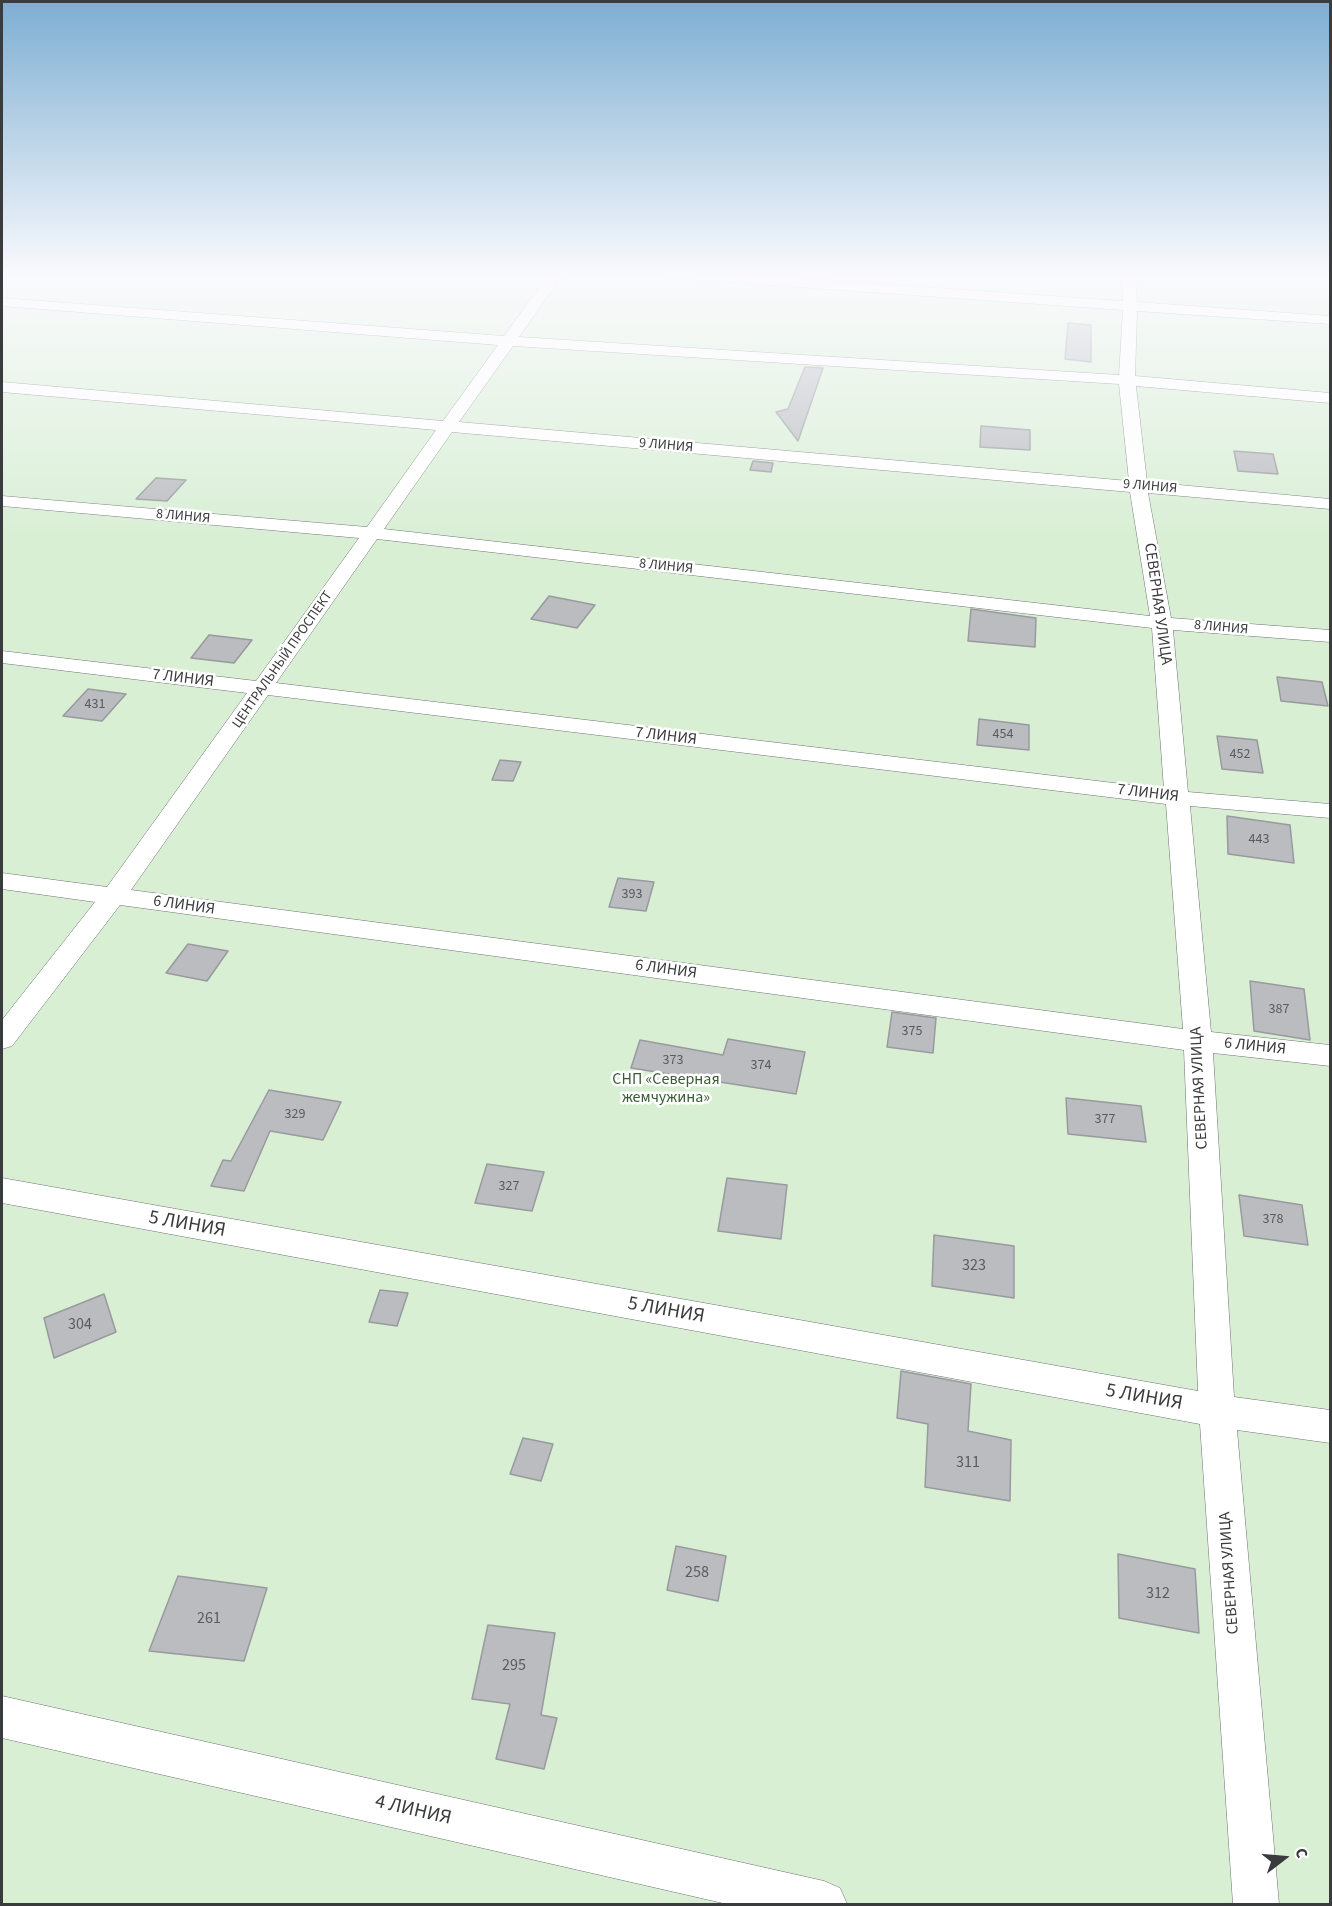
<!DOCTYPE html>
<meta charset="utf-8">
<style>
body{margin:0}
#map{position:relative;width:1332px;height:1906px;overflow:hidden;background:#f3f5fa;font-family:"Source Sans 3",sans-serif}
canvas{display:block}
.frame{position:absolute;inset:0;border:3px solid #3a3b3d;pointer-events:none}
.north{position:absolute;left:1254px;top:1828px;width:60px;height:60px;-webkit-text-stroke:4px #fff;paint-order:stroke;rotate:74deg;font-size:16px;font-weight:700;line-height:24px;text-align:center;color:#3a3b3d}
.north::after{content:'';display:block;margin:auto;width:21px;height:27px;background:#3a3b3d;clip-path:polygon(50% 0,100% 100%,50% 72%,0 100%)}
</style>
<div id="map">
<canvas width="1332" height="1906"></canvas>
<div class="frame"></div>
<div class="north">С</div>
</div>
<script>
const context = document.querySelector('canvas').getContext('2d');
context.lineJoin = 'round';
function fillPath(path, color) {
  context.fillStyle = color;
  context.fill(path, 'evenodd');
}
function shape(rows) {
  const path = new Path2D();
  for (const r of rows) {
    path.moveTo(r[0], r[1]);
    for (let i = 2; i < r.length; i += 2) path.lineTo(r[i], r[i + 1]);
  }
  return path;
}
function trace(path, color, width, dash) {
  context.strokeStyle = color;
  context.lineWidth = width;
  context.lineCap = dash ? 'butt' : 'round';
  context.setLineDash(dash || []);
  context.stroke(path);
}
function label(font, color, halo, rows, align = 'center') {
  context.font = font + ' "Source Sans 3",sans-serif';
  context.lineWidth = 5;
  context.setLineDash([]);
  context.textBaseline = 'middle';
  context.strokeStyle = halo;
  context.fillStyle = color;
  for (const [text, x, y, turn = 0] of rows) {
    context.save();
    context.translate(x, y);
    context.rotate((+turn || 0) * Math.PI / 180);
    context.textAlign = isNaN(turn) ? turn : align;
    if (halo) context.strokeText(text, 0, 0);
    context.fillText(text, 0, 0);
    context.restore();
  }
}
const green = shape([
 [2,274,1330,274,1330,1904,2,1904]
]);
const building = shape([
 [1068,323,1091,325,1091,362,1065,359,1068,323],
 [805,367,823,368,798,441,776,412,788,409,805,367],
 [981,426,1030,430,1030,450,980,447,981,426],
 [1234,451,1273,454,1278,474,1238,471,1234,451],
 [753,461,773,463,771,472,750,470,753,461],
 [156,478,186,480,167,501,136,499,156,478],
 [549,596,595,605,577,628,531,619,549,596],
 [971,609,1036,618,1035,647,968,641,971,609],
 [209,635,252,640,234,663,191,658,209,635],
 [1277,677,1322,682,1328,706,1281,701,1277,677],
 [88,689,126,694,102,721,63,716,88,689],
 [979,719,1029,725,1029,750,977,745,979,719],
 [1217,736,1257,740,1263,773,1222,769,1217,736],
 [500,760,521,762,513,781,492,780,500,760],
 [1227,816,1290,825,1294,863,1228,854,1227,816],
 [618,878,654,882,646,911,609,907,618,878],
 [188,944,228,951,207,981,166,973,188,944],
 [1250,981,1304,989,1310,1040,1254,1031,1250,981],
 [892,1012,936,1018,933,1053,887,1047,892,1012],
 [728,1039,805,1052,796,1094,631,1068,640,1040,723,1055,728,1039],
 [269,1090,341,1102,323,1140,270,1131,244,1191,211,1186,223,1160,231,1161,269,1090],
 [1066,1098,1141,1106,1146,1142,1068,1134,1066,1098],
 [487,1164,544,1172,532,1211,475,1203,487,1164],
 [727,1178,787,1185,781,1239,718,1231,727,1178],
 [1239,1195,1302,1205,1308,1245,1244,1236,1239,1195],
 [934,1235,1014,1246,1014,1298,932,1286,934,1235],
 [380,1290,408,1293,397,1326,369,1322,380,1290],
 [104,1294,116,1332,54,1358,44,1318,104,1294],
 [901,1371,971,1384,968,1431,1011,1440,1010,1501,925,1487,928,1424,897,1418,901,1371],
 [523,1438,553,1444,541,1481,510,1474,523,1438],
 [676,1546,726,1556,718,1601,667,1590,676,1546],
 [1118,1554,1195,1569,1199,1633,1119,1618,1118,1554],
 [178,1576,267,1588,244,1661,149,1651,178,1576],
 [488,1625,555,1633,541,1715,557,1718,544,1769,496,1759,510,1704,472,1699,488,1625]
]);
const street = shape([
 [549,274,563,274,519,337,1119,375,1123,310,671,278,664,274,737,274,1123,301,1121,274,1135,274,1137,302,1330,316,1330,324,1137,311,1135,376,1330,393,1330,403,1136,386,1147,482,1330,499,1330,509,1148,493,1171,618,1330,630,1330,642,1173,630,1188,792,1330,804,1330,818,1190,806,1211,1032,1330,1045,1330,1066,1213,1053,1234,1397,1330,1410,1330,1443,1237,1430,1279,1904,1233,1904,1200,1424,2,1203,2,1178,1198,1391,1184,1050,120,905,12,1046,2,1049,2,1020,95,902,2,889,2,873,107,887,247,693,2,663,2,651,256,681,359,538,2,506,2,496,367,527,436,430,2,392,2,382,443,421,498,345,2,306,2,298,504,336,549,274],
 [513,346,1119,384,1129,481,459,422,513,346],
 [452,432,1130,492,1150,616,384,529,452,432],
 [377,539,1152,628,1164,789,276,683,377,539],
 [268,695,1166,804,1183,1029,131,890,268,695],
 [2,1696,824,1881,840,1888,847,1904,727,1904,2,1738,2,1696]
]);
const farStreetnames = [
 ["9 ЛИНИЯ",666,446,5],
 ["9 ЛИНИЯ",1150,487,5],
 ["8 ЛИНИЯ",183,517,5],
 ["8 ЛИНИЯ",666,567,6],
 ["8 ЛИНИЯ",1221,628,5],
 ["ЦЕНТРАЛЬНЫЙ ПРОСПЕКТ",283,660,-55]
];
const numberNames = [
 ["431",95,705],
 ["454",1003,735],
 ["452",1240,755],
 ["443",1259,840],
 ["393",632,895],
 ["387",1279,1010],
 ["375",912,1032],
 ["373",673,1061],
 ["374",761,1066],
 ["329",295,1115],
 ["377",1105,1120],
 ["327",509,1187],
 ["378",1273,1220]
];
const streetNames = [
 ["СЕВЕРНАЯ УЛИЦА",1157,604,82],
 ["7 ЛИНИЯ",183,679,7],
 ["7 ЛИНИЯ",666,737,7],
 ["7 ЛИНИЯ",1148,794,7],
 ["6 ЛИНИЯ",184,906,8],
 ["6 ЛИНИЯ",666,970,8],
 ["6 ЛИНИЯ",1255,1047,6],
 ["СЕВЕРНАЯ УЛИЦА",1200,1088,-93],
 ["СЕВЕРНАЯ УЛИЦА",1230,1573,-94]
];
const parkNames = [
 ["СНП «Северная",666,1080],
 ["жемчужина»",666,1098]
];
const nearNumbernames = [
 ["323",974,1266],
 ["304",80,1325],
 ["311",968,1463],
 ["258",697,1573],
 ["312",1158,1594],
 ["261",209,1619],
 ["295",514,1666]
];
const nearStreetnames = [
 ["5 ЛИНИЯ",187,1225,10],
 ["5 ЛИНИЯ",666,1311,10],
 ["5 ЛИНИЯ",1144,1398,10],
 ["4 ЛИНИЯ",413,1811,13]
];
fillPath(green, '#d8efd4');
fillPath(building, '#babcc0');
trace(building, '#989a9e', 1.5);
trace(street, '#707276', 1);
fillPath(street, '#fff');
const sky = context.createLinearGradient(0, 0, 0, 541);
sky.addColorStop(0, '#7daed2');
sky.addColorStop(0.51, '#fafafd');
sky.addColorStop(1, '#fafafd00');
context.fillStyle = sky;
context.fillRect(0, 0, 1332, 541);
label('14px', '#3a3b3d', '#fff', farStreetnames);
label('14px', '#5a5b5e', null, numberNames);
label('16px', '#3a3b3d', '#fff', streetNames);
label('16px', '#395c33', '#fff', parkNames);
label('16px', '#5a5b5e', null, nearNumbernames);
label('20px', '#3a3b3d', '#fff', nearStreetnames);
</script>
